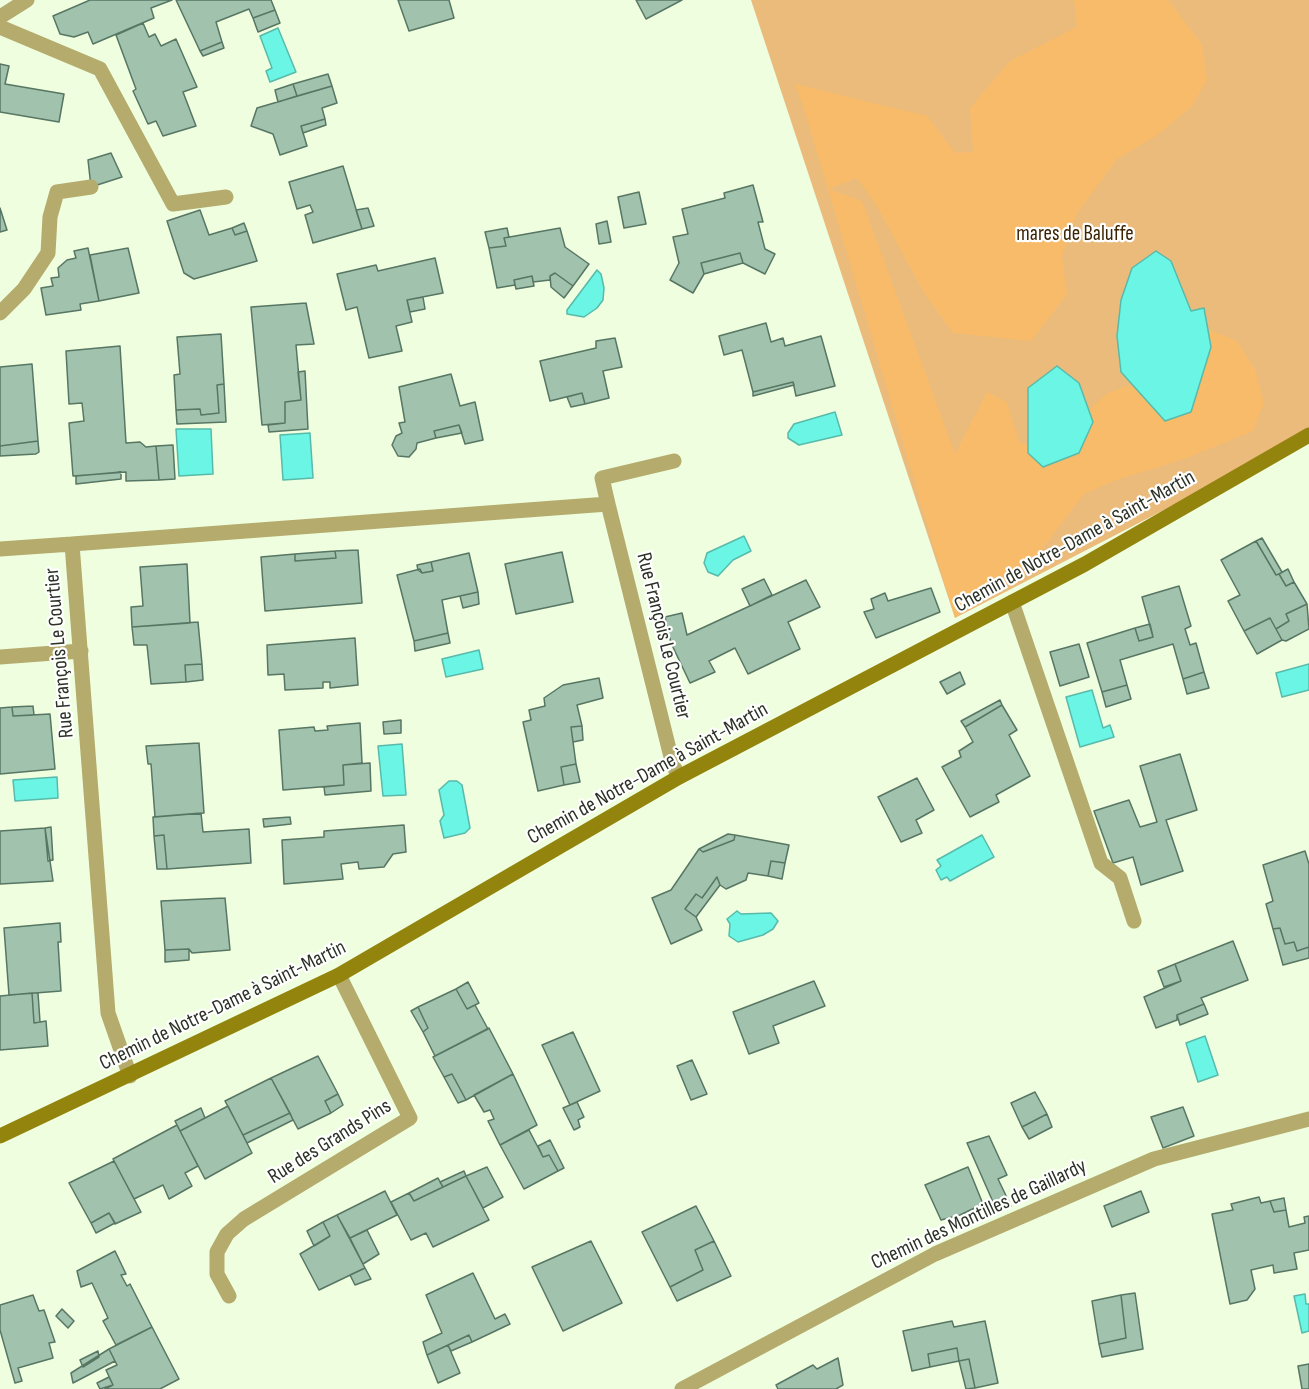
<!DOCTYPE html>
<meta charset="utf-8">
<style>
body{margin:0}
canvas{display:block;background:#eefede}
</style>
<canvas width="1309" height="1389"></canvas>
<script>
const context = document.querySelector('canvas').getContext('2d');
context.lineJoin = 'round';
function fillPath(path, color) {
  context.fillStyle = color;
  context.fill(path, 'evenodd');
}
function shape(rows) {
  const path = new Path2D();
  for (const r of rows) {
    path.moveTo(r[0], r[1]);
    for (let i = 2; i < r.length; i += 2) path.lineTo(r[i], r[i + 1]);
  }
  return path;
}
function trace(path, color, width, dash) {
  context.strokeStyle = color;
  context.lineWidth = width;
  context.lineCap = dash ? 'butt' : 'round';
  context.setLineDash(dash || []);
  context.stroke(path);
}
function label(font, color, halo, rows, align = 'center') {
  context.font = font + ' "Sofia Sans Condensed",sans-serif';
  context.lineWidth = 4.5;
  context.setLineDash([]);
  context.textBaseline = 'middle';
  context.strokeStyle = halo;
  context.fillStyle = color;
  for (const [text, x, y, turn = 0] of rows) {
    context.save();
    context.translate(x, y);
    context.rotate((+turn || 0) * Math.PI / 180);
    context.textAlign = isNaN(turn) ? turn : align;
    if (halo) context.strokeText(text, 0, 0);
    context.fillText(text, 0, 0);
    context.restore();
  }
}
const green = shape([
 [751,0,1309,0,1309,435,955,618]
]);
const forest = shape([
 [1074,0,1168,0,1202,45,1207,80,1191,107,1156,136,1117,159,1077,213,1062,256,1067,294,1031,341,953,333,924,293,878,208,857,178,829,189,862,201,955,454,987,392,1007,402,1019,442,1050,455,1082,416,1108,393,1138,382,1207,329,1237,341,1255,370,1264,403,1253,431,1184,459,1116,480,1084,494,1038,554,985,587,955,618,806,115,795,84,927,116,955,153,973,152,970,108,1010,61,1077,27]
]);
const water = shape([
 [278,28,296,72,270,82,266,71,272,68,260,36,278,28],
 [1156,251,1171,261,1191,311,1204,308,1211,347,1191,412,1165,421,1121,372,1117,336,1121,300,1132,268,1156,251],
 [597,270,601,274,604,288,603,300,597,308,584,317,567,314,567,310,597,270],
 [1057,366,1079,383,1093,422,1079,453,1043,467,1028,453,1028,388,1057,366],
 [835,412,842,435,799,445,788,438,788,433,794,424,835,412],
 [176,429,211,429,213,474,179,476,176,429],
 [310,433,313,478,283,480,280,435,310,433],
 [744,536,751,551,733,560,718,576,708,572,704,563,707,553,744,536],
 [479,650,483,669,446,677,442,659,479,650],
 [1309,664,1309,690,1282,697,1276,673,1309,664],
 [1092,690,1103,728,1110,725,1114,737,1080,747,1066,697,1092,690],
 [402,744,406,795,383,796,378,746,402,744],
 [57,777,58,798,15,801,13,780,57,777],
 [449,781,457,781,462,785,470,828,465,833,444,838,440,821,444,815,439,790,449,781],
 [982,835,994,857,950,881,947,877,941,880,936,870,941,866,937,860,982,835],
 [737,911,741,914,771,913,778,921,773,929,763,935,738,942,729,936,730,924,727,919,737,911],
 [1205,1036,1218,1075,1198,1082,1186,1043,1205,1036],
 [1305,1294,1306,1304,1309,1304,1309,1331,1302,1333,1294,1296,1305,1294]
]);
const building = shape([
 [90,0,172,0,151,8,154,18,93,44,88,32,74,37,60,34,53,16,90,0],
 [176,0,271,0,275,10,253,18,249,9,216,22,222,42,200,51,176,0],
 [398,0,449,0,454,18,409,31,398,0],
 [636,0,682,0,646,19,636,0],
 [275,10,280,23,258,32,253,18,275,10],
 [143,23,149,37,155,34,161,46,176,39,197,87,183,92,196,126,163,136,156,121,148,124,133,91,136,89,116,35,143,23],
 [222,42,224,48,203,56,200,51,222,42],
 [0,64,9,66,5,84,64,94,59,122,0,112,0,64],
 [328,74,332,86,297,96,293,84,328,74],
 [293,84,297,96,278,102,275,90,293,84],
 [332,86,337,103,322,108,325,119,301,126,307,146,280,155,273,134,251,126,257,108,332,86],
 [325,119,326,125,303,133,301,126,325,119],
 [111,153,122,177,91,187,88,160,111,153],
 [343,166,362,229,313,243,305,215,313,212,310,205,297,209,289,182,343,166],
 [753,185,763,222,758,222,765,249,775,254,765,274,743,263,740,253,701,263,704,274,693,293,670,280,679,263,673,237,688,234,682,209,725,198,724,193,753,185],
 [639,192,646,224,624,228,618,197,639,192],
 [0,208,7,230,0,232,0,208],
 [368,208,374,226,362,229,356,210,368,208],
 [200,210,209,235,232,228,235,235,247,231,257,261,194,279,184,273,167,221,200,210],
 [607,221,611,242,599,244,596,224,607,221],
 [244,223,247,231,235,235,232,228,244,223],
 [507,228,509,237,504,238,506,246,489,248,485,232,507,228],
 [560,228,565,247,589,264,573,286,555,273,550,276,550,280,533,282,532,276,514,280,515,285,497,288,489,248,506,246,504,238,560,228],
 [88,248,99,301,80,304,81,310,46,315,41,288,53,286,51,278,59,277,58,268,67,260,76,258,74,251,88,248],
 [128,248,139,293,99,301,90,255,128,248],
 [740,253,743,263,704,274,701,263,740,253],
 [435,258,443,293,407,300,412,322,396,326,402,351,369,358,357,307,346,310,337,274,376,265,378,271,435,258],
 [555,273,573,286,564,298,551,287,550,276,555,273],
 [532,276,534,286,516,289,514,280,532,276],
 [423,297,425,309,410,312,407,300,423,297],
 [306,303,314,344,296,345,301,400,285,402,285,423,262,425,251,307,306,303],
 [766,323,771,342,783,338,785,346,821,336,835,386,796,396,793,382,753,392,742,350,724,355,719,336,766,323],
 [221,334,224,384,217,385,219,413,201,415,200,409,176,410,174,375,180,374,177,337,221,334],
 [615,338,622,367,603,371,609,398,585,404,582,393,550,401,540,361,596,348,596,341,615,338],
 [120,346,126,443,140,442,146,447,156,446,159,480,126,481,126,472,73,476,69,423,84,421,82,403,69,404,66,351,120,346],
 [32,364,38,441,0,446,0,367,32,364],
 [305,371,308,429,269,432,268,425,285,423,285,402,301,400,298,372,305,371],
 [451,374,460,406,475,402,483,440,465,444,459,425,434,431,436,438,417,443,416,449,409,457,398,456,392,445,396,436,402,433,399,423,405,422,399,387,451,374],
 [793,382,794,385,753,396,753,392,793,382],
 [224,384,226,422,177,424,176,410,200,409,201,415,219,413,217,385,224,384],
 [582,393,585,404,571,407,567,397,582,393],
 [459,425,462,433,436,438,434,431,459,425],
 [38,441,39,452,36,454,0,456,0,446,38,441],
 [173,445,175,479,159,480,156,446,173,445],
 [121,472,121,479,76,484,76,476,121,472],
 [1262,538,1282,572,1279,574,1276,575,1256,541,1262,538],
 [1256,541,1276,575,1279,574,1286,586,1294,582,1307,604,1286,614,1289,621,1276,629,1270,618,1244,631,1228,601,1240,595,1221,560,1256,541],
 [358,550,362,603,265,611,261,557,295,554,295,561,336,558,335,551,358,550],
 [335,551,336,558,295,561,295,554,335,551],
 [562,552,573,602,516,614,505,564,562,552],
 [469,553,478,592,442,600,448,633,414,641,397,575,420,569,422,573,433,571,431,562,469,553],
 [431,562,433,571,422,573,418,570,417,565,431,562],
 [187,564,190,623,132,627,131,607,143,606,140,567,187,564],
 [1288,569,1294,582,1286,586,1279,574,1288,569],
 [764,579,772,595,750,606,742,589,764,579],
 [806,580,820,607,788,622,800,649,748,674,735,648,709,661,715,672,690,683,671,643,665,617,682,613,687,635,806,580],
 [1179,586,1191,626,1185,629,1190,645,1196,643,1204,672,1183,679,1173,644,1120,660,1127,685,1102,692,1087,643,1135,628,1139,641,1153,637,1142,597,1179,586],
 [931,588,940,612,876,638,864,612,874,609,871,599,885,593,888,601,931,588],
 [478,592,479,604,463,608,460,596,478,592],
 [1307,604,1309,629,1286,641,1282,640,1276,629,1289,621,1286,614,1307,604],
 [1270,618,1282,640,1257,654,1244,631,1270,618],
 [198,622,202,664,185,665,186,682,151,684,147,645,134,645,132,627,198,622],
 [1150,624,1153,637,1139,641,1135,628,1150,624],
 [448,633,450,643,415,651,414,641,448,633],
 [355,638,358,685,330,688,330,682,323,682,323,688,285,690,284,674,268,675,267,645,355,638],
 [1079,644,1089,677,1060,686,1050,652,1079,644],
 [202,664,203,680,186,682,185,665,202,664],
 [960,672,965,684,947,694,940,682,960,672],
 [1204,672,1209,688,1187,694,1183,679,1204,672],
 [599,678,603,698,577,705,582,726,571,727,576,764,561,767,564,785,538,791,523,722,531,720,529,710,545,706,544,698,563,685,599,678],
 [1127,685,1131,699,1106,707,1102,692,1127,685],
 [1000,700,1002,705,965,727,961,721,1000,700],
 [1002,705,1017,730,1009,735,1030,776,996,795,999,802,970,817,942,767,961,757,959,751,973,742,965,727,1002,705],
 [33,706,34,715,13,716,12,707,33,706],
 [12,707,13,716,50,714,55,769,0,774,0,708,12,707],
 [401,720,401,733,384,734,383,722,401,720],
 [360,723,362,763,343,765,344,785,283,790,279,730,314,727,315,731,328,730,327,726,360,723],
 [582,726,583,740,573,742,571,727,582,726],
 [199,743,204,813,155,817,151,764,148,764,146,746,199,743],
 [1180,754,1197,810,1166,820,1183,871,1141,885,1133,857,1113,863,1094,811,1129,800,1140,827,1157,822,1140,766,1180,754],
 [370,763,371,791,325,795,324,787,344,785,343,765,370,763],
 [576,764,580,782,564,785,561,767,576,764],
 [917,778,934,810,916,820,922,833,901,842,878,797,917,778],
 [201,813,203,832,249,829,251,863,167,869,164,835,154,836,153,817,201,813],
 [290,817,291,824,264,827,263,819,290,817],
 [404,825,406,852,393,854,384,867,359,869,358,862,341,864,343,879,284,884,282,840,324,837,324,831,404,825],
 [51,827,53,860,48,861,45,828,51,827],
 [45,828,53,881,0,884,0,831,45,828],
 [728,834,735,835,734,840,703,852,699,849,728,834],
 [164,835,167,869,157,869,154,836,164,835],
 [735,835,789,845,785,863,771,861,768,876,748,873,746,880,726,889,720,885,717,877,702,898,696,894,685,909,696,917,702,930,671,944,652,898,671,890,699,849,703,852,734,840,735,835],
 [1305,851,1309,864,1309,947,1297,951,1294,942,1285,944,1280,928,1273,929,1266,904,1273,901,1263,865,1305,851],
 [771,861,785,863,782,879,768,876,771,861],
 [717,877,720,885,696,917,685,909,696,894,702,898,717,877],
 [225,898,230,950,192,953,189,949,165,950,161,901,225,898],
 [60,923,61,942,58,942,61,991,9,995,4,928,60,923],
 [1280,928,1285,944,1294,942,1297,951,1309,947,1309,958,1283,965,1273,929,1280,928],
 [1233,941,1248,980,1201,998,1204,1004,1177,1015,1177,1020,1156,1028,1144,997,1181,981,1175,964,1233,941],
 [189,949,189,960,165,962,165,950,189,949],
 [1175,964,1181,981,1164,987,1158,971,1175,964],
 [814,981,825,1006,773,1026,779,1043,749,1054,733,1012,814,981],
 [468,982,479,1003,467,1009,456,989,468,982],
 [456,989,467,1009,475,1005,488,1029,435,1056,423,1032,428,1028,418,1007,456,989],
 [32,993,38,993,40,1022,34,1023,32,993],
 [32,993,34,1023,46,1021,48,1046,0,1050,0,996,32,993],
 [1204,1004,1208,1014,1180,1025,1177,1015,1204,1004],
 [418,1007,428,1028,423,1032,411,1011,418,1007],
 [489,1028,513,1074,466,1100,452,1074,444,1077,433,1057,489,1028],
 [573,1032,600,1091,570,1105,542,1045,573,1032],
 [318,1056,338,1094,325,1101,331,1113,298,1129,271,1078,318,1056],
 [692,1060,707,1094,691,1100,677,1066,692,1060],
 [452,1074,466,1100,458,1103,444,1077,452,1074],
 [513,1074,537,1125,500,1145,488,1121,494,1119,490,1110,484,1112,474,1095,513,1074],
 [271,1078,290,1113,243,1135,225,1101,271,1078],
 [1035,1092,1047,1114,1022,1127,1011,1103,1035,1092],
 [338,1094,343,1105,331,1113,325,1101,338,1094],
 [577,1102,584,1117,578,1120,580,1127,574,1130,563,1108,577,1102],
 [228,1106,252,1153,205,1179,180,1131,228,1106],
 [1183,1107,1194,1136,1163,1148,1151,1117,1183,1107],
 [201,1108,205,1118,180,1131,175,1121,201,1108],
 [290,1113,293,1120,247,1143,243,1135,290,1113],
 [1047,1114,1052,1127,1029,1139,1022,1127,1047,1114],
 [177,1125,198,1166,185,1173,192,1186,169,1199,163,1185,134,1199,113,1159,177,1125],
 [529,1130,543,1157,549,1155,558,1171,524,1189,500,1145,529,1130],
 [989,1136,1007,1175,998,1179,1011,1206,997,1211,967,1143,989,1136],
 [550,1140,564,1168,558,1171,549,1155,543,1157,538,1146,550,1140],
 [114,1161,141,1212,115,1224,109,1213,91,1223,69,1183,114,1161],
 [487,1167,503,1197,483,1208,466,1176,487,1167],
 [968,1167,983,1204,960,1215,941,1220,925,1185,968,1167],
 [464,1171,466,1176,443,1187,440,1182,464,1171],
 [466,1176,489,1220,433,1247,426,1233,411,1240,391,1202,409,1193,414,1201,466,1176],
 [438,1178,443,1187,414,1201,409,1193,438,1178],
 [385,1191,397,1215,350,1238,337,1215,385,1191],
 [1141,1191,1149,1212,1112,1227,1104,1206,1141,1191],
 [1259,1197,1261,1203,1270,1201,1274,1212,1286,1210,1289,1227,1305,1223,1304,1217,1309,1216,1309,1250,1294,1253,1297,1269,1274,1273,1273,1265,1251,1270,1255,1289,1247,1300,1230,1304,1212,1214,1233,1210,1231,1204,1259,1197],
 [1284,1198,1286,1210,1274,1212,1270,1201,1284,1198],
 [696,1206,714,1241,695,1250,703,1270,670,1287,642,1232,696,1206],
 [109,1213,115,1223,96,1233,91,1223,109,1213],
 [337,1215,365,1268,319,1290,300,1254,330,1236,323,1222,337,1215],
 [323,1222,330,1236,314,1246,307,1231,323,1222],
 [367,1230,379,1254,363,1264,350,1238,367,1230],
 [591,1241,622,1303,563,1331,532,1267,591,1241],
 [714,1241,731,1276,677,1301,670,1287,703,1270,695,1250,714,1241],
 [115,1251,126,1274,121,1275,127,1286,130,1284,152,1327,116,1345,103,1321,108,1318,92,1283,81,1287,77,1271,115,1251],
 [365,1268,371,1279,355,1285,350,1275,365,1268],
 [473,1273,495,1319,505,1314,510,1324,472,1342,469,1335,427,1355,423,1342,442,1333,426,1295,473,1273],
 [1135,1293,1143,1349,1102,1357,1099,1344,1126,1338,1121,1295,1135,1293],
 [33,1295,39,1311,44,1310,55,1342,49,1343,53,1358,18,1368,22,1381,15,1383,0,1330,0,1305,33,1295],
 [1121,1295,1126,1338,1099,1344,1092,1301,1121,1295],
 [62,1309,74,1321,68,1328,56,1316,62,1309],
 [952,1321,954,1327,985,1321,998,1383,975,1388,969,1359,959,1361,957,1348,928,1354,930,1367,912,1371,903,1331,952,1321],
 [152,1327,179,1379,160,1389,105,1389,113,1385,106,1370,117,1365,109,1349,152,1327],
 [469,1335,472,1342,451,1351,448,1345,469,1335],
 [448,1345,460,1373,438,1383,427,1355,448,1345],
 [957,1348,959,1361,930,1367,928,1354,957,1348],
 [109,1349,115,1361,73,1383,71,1373,109,1349],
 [98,1351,99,1357,83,1367,80,1360,98,1351],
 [838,1358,843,1385,836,1389,778,1389,776,1385,813,1365,817,1369,838,1358],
 [969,1359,975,1388,966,1389,959,1361,969,1359],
 [1309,1364,1309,1389,1302,1389,1298,1366,1309,1364],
 [109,1377,113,1385,100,1389,97,1383,109,1377]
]);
const lane = shape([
 [0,27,100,69,173,204,226,197],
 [0,313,24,289,48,253,50,217,57,192,91,187],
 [1012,602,1101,863,1120,878,1134,921]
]);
const street = shape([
 [0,17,27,0],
 [608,504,602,478,674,461],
 [0,549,72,544],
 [0,657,81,651],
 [130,1076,108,1013,72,544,608,504,673,765,679,777],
 [229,1296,217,1274,217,1252,227,1234,244,1219,410,1118,339,975],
 [682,1389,935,1254,1154,1159,1309,1119]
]);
const secondary = shape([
 [0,1136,339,975,679,777,1085,564,1309,435]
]);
const parkNames = [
 ["mares de Baluffe",1075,235]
];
const streetNames = [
 ["Chemin de Notre-Dame à Saint-Martin",1075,542,-29],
 ["Rue François Le Courtier",663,636,76],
 ["Rue François Le Courtier",60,653,-95],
 ["Chemin de Notre-Dame à Saint-Martin",648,774,-29],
 ["Chemin de Notre-Dame à Saint-Martin",223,1006,-26],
 ["Rue des Grands Pins",330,1142,-32],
 ["Chemin des Montilles de Gaillardy",979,1215,-25]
];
fillPath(green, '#ebbb7c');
fillPath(forest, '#f8bb69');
fillPath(water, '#6bf5e4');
trace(water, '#58baab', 1.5);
fillPath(building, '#a1c2ad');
trace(building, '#577663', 1.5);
trace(lane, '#b4ab6d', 15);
trace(street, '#b4ab6d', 15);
trace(secondary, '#93840d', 15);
label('21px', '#3b2400', '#fff', parkNames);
label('21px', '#2c3226', '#fff', streetNames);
</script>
